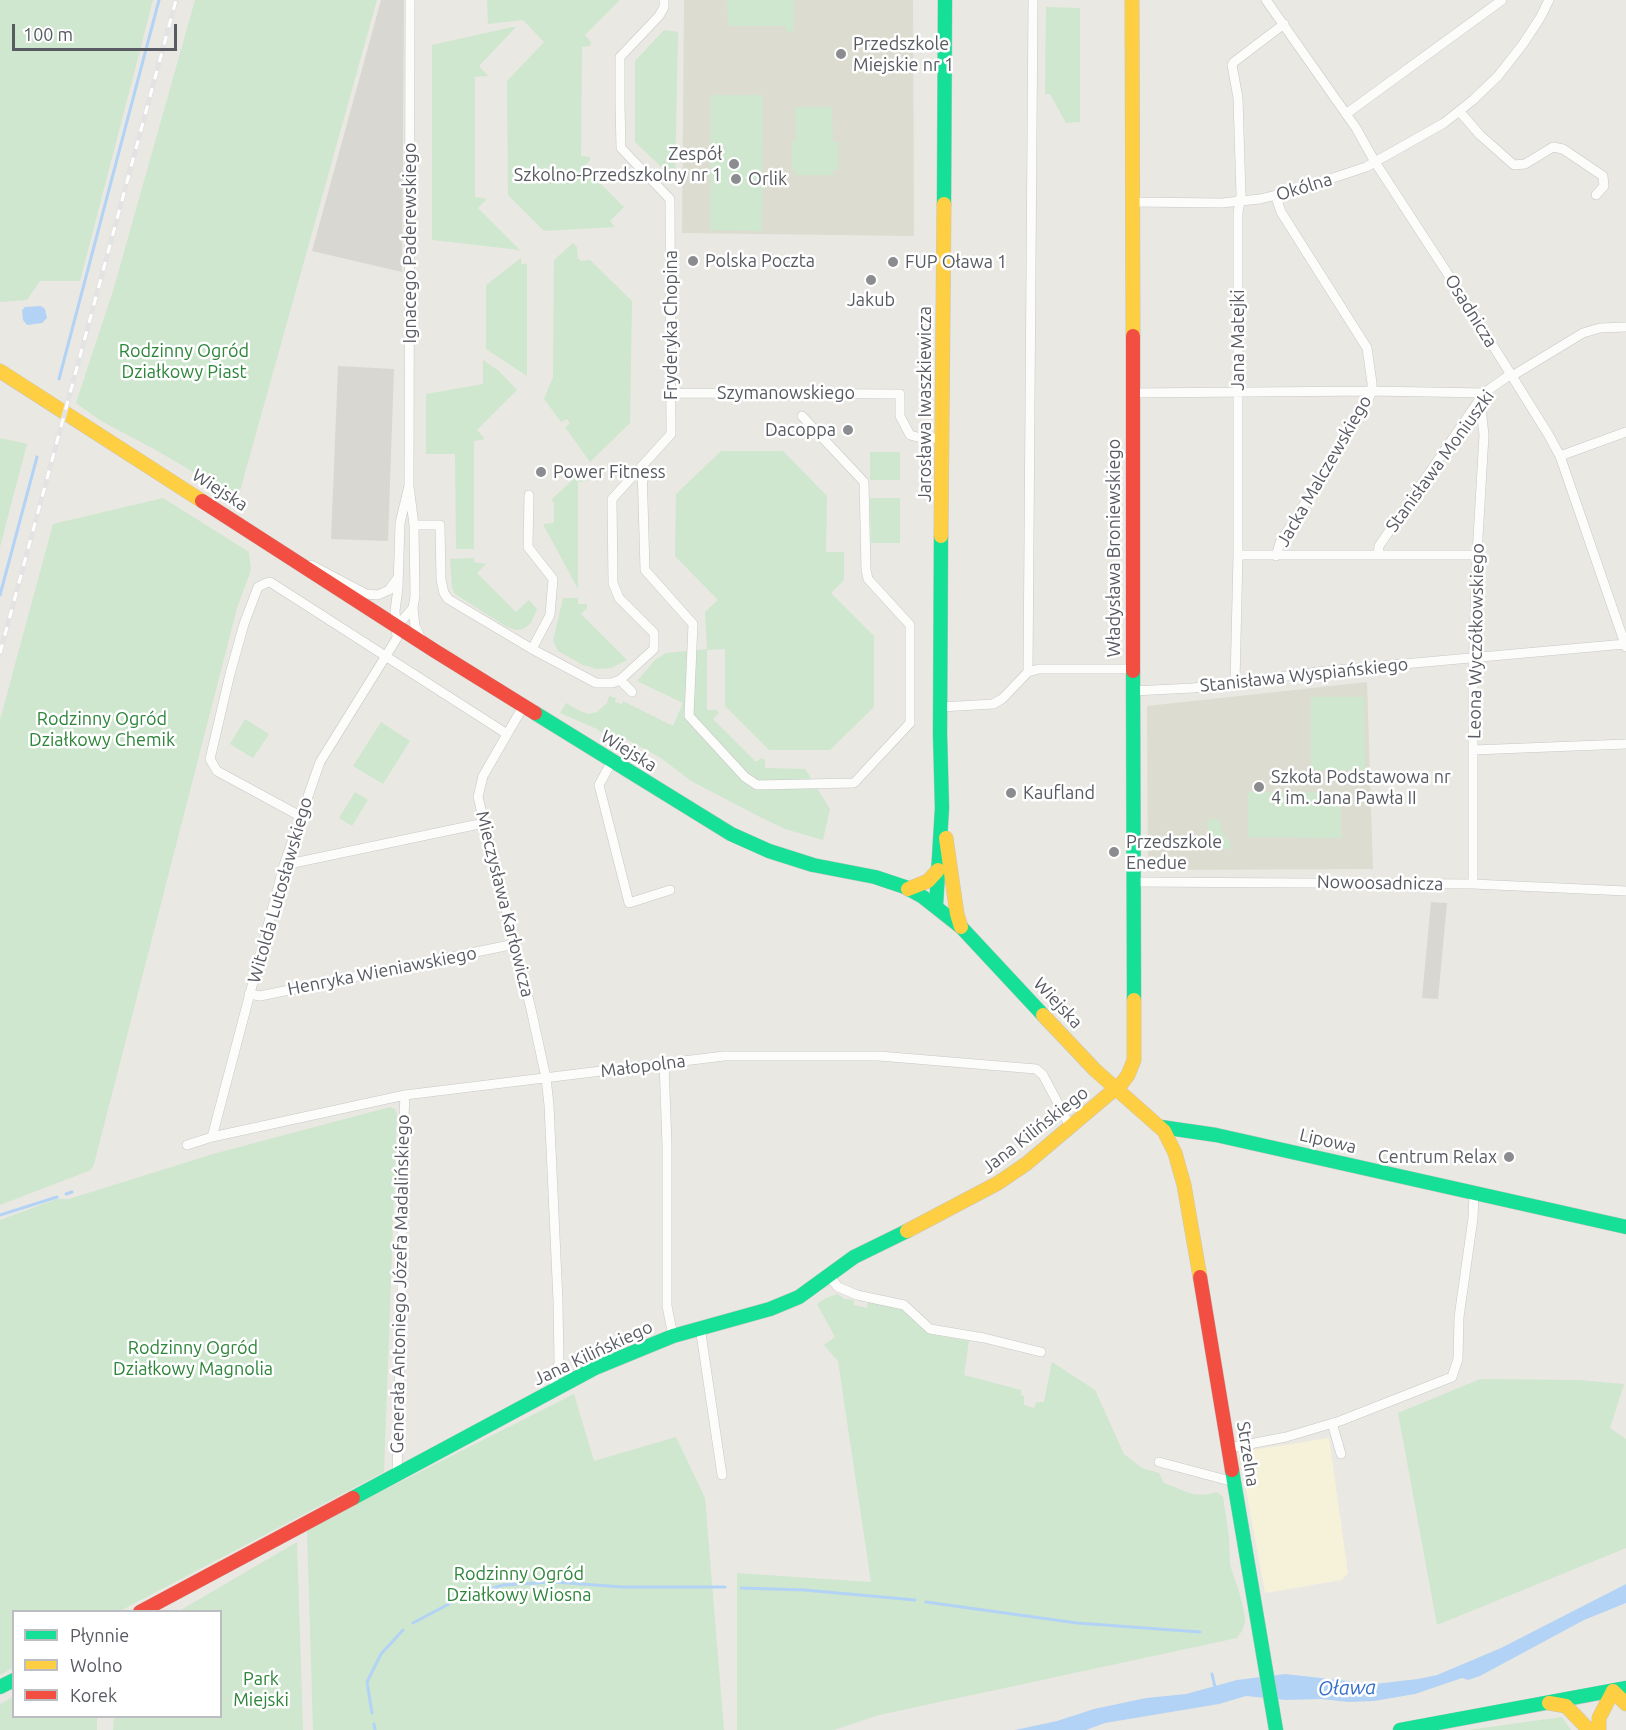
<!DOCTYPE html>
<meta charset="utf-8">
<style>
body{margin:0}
#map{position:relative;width:1626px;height:1730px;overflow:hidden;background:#eae8e2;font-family:Ubuntu,sans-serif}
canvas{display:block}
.legend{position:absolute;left:12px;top:1610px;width:210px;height:108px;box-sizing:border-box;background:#fff;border:2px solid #bcbdc0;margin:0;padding:8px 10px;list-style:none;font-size:18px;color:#585b62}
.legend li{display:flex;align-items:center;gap:12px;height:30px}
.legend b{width:30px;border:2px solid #bcbdc0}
.scale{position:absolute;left:12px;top:24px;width:165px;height:27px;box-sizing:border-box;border:3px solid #585b62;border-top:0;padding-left:8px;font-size:18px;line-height:21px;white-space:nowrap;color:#585b62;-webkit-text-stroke:4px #fff;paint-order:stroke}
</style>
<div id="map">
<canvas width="1626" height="1730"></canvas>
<ul class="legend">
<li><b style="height:8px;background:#16e098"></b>Płynnie</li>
<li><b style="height:8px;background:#ffcf43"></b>Wolno</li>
<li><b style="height:8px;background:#f24e42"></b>Korek</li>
</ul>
<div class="scale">100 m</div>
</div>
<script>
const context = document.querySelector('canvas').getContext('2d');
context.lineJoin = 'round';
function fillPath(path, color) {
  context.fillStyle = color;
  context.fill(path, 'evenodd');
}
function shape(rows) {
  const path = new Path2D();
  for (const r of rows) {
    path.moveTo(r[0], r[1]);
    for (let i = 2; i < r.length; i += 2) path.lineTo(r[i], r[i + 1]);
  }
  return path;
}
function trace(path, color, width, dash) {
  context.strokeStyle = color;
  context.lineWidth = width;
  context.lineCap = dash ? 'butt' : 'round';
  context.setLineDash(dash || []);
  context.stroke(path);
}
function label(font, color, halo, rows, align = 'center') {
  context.font = font + ' Ubuntu,sans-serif';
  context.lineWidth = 5;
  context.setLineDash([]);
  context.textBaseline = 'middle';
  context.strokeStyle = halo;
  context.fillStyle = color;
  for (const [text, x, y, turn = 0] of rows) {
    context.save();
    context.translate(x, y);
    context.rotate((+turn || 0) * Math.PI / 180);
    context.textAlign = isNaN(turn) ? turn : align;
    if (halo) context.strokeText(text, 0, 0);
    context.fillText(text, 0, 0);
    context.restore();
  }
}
const commercial = shape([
 [1329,1438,1348,1573,1342,1580,1265,1593,1239,1452]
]);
const industrial = shape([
 [381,0,404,0,402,272,312,251],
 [338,366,394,369,388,541,331,539],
 [1431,902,1447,903,1438,999,1422,998]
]);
const education = shape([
 [684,0,913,0,914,236,682,233],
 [1367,682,1373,869,1148,870,1147,706]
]);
const green = shape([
 [0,0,153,0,80,281,40,281,27,300,0,302],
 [195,0,377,0,238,498,154,449,101,421,76,403,113,291],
 [487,0,620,0,585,35,591,42,590,46,582,47,581,156,590,157,590,160,584,167,624,207,610,221,615,227,544,231,508,195,507,81,544,42,523,20,488,24],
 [727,0,794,0,794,32,786,31,785,26,728,26],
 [1046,7,1080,8,1080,122,1066,123,1050,94,1045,94],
 [512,27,516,27,479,66,488,76,475,77,475,197,487,199,478,208,520,250,432,240,432,45],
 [664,30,678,32,675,180,635,142,635,61],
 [711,95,763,95,762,231,710,230],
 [795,107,832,107,833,141,838,142,838,170,833,170,833,175,795,175,795,170,792,170,792,141,796,141],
 [573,243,577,247,578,258,581,261,590,260,632,301,630,423,590,462,565,427,570,424,567,419,561,422,544,399,553,377,554,260],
 [521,258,521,264,527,264,527,376,486,349,486,285],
 [483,360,499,371,517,390,477,430,485,439,474,441,474,549,456,549,455,454,426,454,426,394,483,384],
 [0,438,27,444,0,547],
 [721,451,783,451,827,496,826,552,844,552,844,580,831,593,874,636,874,707,830,750,769,750,725,706,725,649,707,650,707,710,716,710,719,713,713,719,756,762,762,758,765,760,765,768,805,769,830,809,823,840,785,829,762,818,691,781,661,758,624,738,619,746,597,729,560,713,566,703,580,711,589,714,597,712,607,703,609,696,616,698,615,702,622,704,623,701,673,726,683,703,637,681,655,660,666,653,707,649,705,612,718,600,675,556,676,494],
 [870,452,900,452,900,480,870,480],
 [581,472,587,478,587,481,578,482,578,589,543,524,554,523,554,502,551,500],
 [163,498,249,552,251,570,237,608,94,1164,91,1170,0,1205,0,720,53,524],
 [870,498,900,498,900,543,871,543],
 [474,558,474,562,486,564,477,573,516,612,529,600,537,609,531,623,523,629,516,630,507,627,455,594,452,587,450,559],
 [563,598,578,598,578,604,587,604,587,608,581,614,627,660,611,668,597,669,583,665,558,651,553,641],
 [1311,697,1364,697,1365,770,1311,770],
 [245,719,269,734,253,758,230,744],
 [381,722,410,741,383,784,353,766],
 [355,792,368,800,352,826,339,818],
 [1248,792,1341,792,1341,838,1248,837],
 [1210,819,1219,819,1221,830,1230,842,1231,849,1208,849,1210,837,1208,831,1208,822],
 [390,1107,395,1109,397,1115,384,1472,120,1611,14,1612,13,1668,0,1675,0,1220,57,1199,69,1199,213,1154],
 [838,1294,844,1299,854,1300,854,1305,867,1308,868,1301,906,1310,918,1325,930,1334,969,1341,964,1375,1021,1390,1021,1395,1024,1396,1024,1405,1034,1408,1036,1402,1044,1402,1052,1362,1095,1390,1124,1454,1142,1468,1159,1473,1164,1483,1192,1494,1205,1495,1217,1492,1223,1497,1229,1536,1230,1565,1241,1598,1244,1612,1245,1622,1242,1631,1237,1638,879,1715,834,1730,737,1730,737,1573,871,1582,838,1361,824,1345,835,1337,817,1304,826,1298],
 [1480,1379,1578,1380,1624,1384,1610,1428,1626,1439,1626,1548,1437,1625,1398,1413],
 [574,1394,594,1461,676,1437,705,1498,724,1730,313,1730,307,1529],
 [297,1542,303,1730,113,1730,114,1717,220,1716,220,1612,179,1611],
 [13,1697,14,1716,97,1717,97,1730,0,1730,0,1704],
 [1562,1717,1571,1730,1468,1730]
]);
const water = shape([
 [41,306,45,309,47,318,42,323,27,325,23,320,22,310,25,307],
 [1626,1584,1626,1603,1584,1620,1480,1676,1468,1680,1462,1678,1415,1694,1374,1701,1348,1702,1321,1699,1286,1700,1246,1696,1219,1704,1105,1723,1086,1730,1015,1730,1057,1721,1094,1709,1146,1698,1186,1694,1237,1680,1285,1674,1374,1684,1418,1679,1437,1675,1501,1648]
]);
const stream = shape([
 [59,379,159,0],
 [0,595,37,457],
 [66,1194,72,1192],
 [0,1215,57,1197],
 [741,1588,804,1590,915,1600],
 [926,1602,1077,1623,1200,1632],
 [413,1623,462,1597,503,1585,555,1582,622,1587,725,1587],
 [1212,1674,1215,1687],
 [372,1713,367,1682,381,1654,403,1630],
 [374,1724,375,1730]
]);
const street = shape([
 [1266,0,1356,128,1375,162,1457,288,1548,434,1560,456,1626,647],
 [1460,112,1480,135,1514,165,1525,164,1553,147,1563,149,1603,176,1604,186,1596,195],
 [1346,114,1502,0],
 [1276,197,1281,212,1367,348,1372,383,1372,391,1365,407,1280,543,1276,556],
 [1132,202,1222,203,1260,199,1297,190,1366,167,1444,123,1473,100,1498,76,1523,44,1540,18,1549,0],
 [1512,376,1583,333,1600,328,1626,327],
 [671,393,900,394,900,416,910,435,921,438,943,438],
 [1132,393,1372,391,1484,393],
 [1560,456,1626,432],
 [642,466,645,570,693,624,689,716,745,777,757,785,854,783,910,723,910,625,868,579,866,570,864,482,802,416],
 [529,495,528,547,553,579,550,615,532,649],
 [414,525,440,525,441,580,444,593,448,599,532,649,596,683,612,683,620,680,654,649,654,633,619,598,613,583,612,499,671,434,670,199,621,148,620,104,620,57,659,16,664,7,664,0],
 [1238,555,1477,555],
 [1378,555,1379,546,1484,393,1511,374],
 [311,565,366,594,378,595,389,590,397,579],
 [413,608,415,626,422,641],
 [397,626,413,608,415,596,414,525,409,486,410,0],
 [1028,672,1033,0],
 [620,680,632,692],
 [1235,682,1238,555,1238,213,1241,195,1238,98,1232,65,1234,62,1284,24],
 [1133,691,1193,688,1326,671,1625,644],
 [524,705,483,776,478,797,531,1009,546,1078,549,1105,558,1301,559,1363,554,1376,554,1390],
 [941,707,993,704,1002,699,1028,672,1039,669,1133,669],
 [1473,750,1626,744],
 [612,761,599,785,629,903,670,890],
 [300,816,217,771,210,759,230,674,244,624,258,587,266,583,270,582,507,734],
 [284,865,484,823],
 [1134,882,1473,884,1626,891],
 [1473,884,1473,673,1477,555,1484,435,1480,399],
 [249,994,260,996,515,944],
 [664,1063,667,1145,667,1306,673,1336],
 [212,1137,284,865,320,762,397,638,395,611,398,588,400,523,409,486],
 [187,1145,212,1137,405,1095,724,1056,879,1056,1036,1069,1043,1075,1071,1128],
 [828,1275,838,1287,857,1295,904,1305,930,1329,984,1338,1041,1352],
 [700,1327,722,1475],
 [1332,1423,1341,1454],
 [1229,1448,1286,1437,1340,1421,1452,1377,1458,1359,1459,1317,1473,1218,1474,1194],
 [1159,1462,1234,1482],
 [397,1473,402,1288,402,1157,405,1095]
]);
const fast = shape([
 [944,204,945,0],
 [1133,671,1134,1000],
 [535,713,731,834,769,851,813,865,875,877,905,887,923,897,961,927,1043,1015],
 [936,906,942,808,940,734,941,536],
 [1161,1127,1216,1135,1626,1227],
 [1232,1470,1276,1730],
 [353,1498,595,1368,673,1336,770,1309,799,1297,854,1257,907,1231],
 [0,1687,14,1680],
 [1400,1730,1626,1688]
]);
const slow = shape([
 [1132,0,1133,336],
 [0,371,202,501],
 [941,536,944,204],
 [946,838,957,914,961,927],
 [908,889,928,881,938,870],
 [1043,1015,1095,1070,1164,1131,1175,1153,1184,1185,1200,1277],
 [907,1231,998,1183,1026,1164,1122,1083,1128,1075,1134,1060,1134,1000],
 [1549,1703,1566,1706,1589,1730],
 [1599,1730,1599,1718,1613,1691,1626,1704]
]);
const jam = shape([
 [1133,336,1133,671],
 [202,501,435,651,535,713],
 [1200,1277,1232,1470],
 [140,1612,353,1498]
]);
const rail = shape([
 [0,653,176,0]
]);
const markers = [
 [841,54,6,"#8b8c8f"],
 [734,164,6,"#8b8c8f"],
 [736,179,6,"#8b8c8f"],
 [693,261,6,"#8b8c8f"],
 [893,262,6,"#8b8c8f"],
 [871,280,6,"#8b8c8f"],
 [848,430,6,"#8b8c8f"],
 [541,472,6,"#8b8c8f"],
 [1259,787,6,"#8b8c8f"],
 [1011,793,6,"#8b8c8f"],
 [1114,852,6,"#8b8c8f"],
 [1509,1157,6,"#8b8c8f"]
];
const poiNames = [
 ["Przedszkole",853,44],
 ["Miejskie nr 1",853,65],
 ["Zespół",722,154,"right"],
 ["Szkolno-Przedszkolny nr 1",722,175,"right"],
 ["Orlik",748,179],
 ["Polska Poczta",705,261],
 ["FUP Oława 1",905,262],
 ["Jakub",871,300,"center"],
 ["Dacoppa",836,430,"right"],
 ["Power Fitness",553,472],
 ["Szkoła Podstawowa nr",1271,777],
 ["4 im. Jana Pawła II",1271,798],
 ["Kaufland",1023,793],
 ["Przedszkole",1126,842],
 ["Enedue",1126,863],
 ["Centrum Relax",1497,1157,"right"]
];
const streetNames = [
 ["Okólna",1304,187,-17],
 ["Ignacego Paderewskiego",410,243,-90],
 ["Osadnicza",1471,311,58],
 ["Fryderyka Chopina",671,325,-90],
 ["Jana Matejki",1238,340,-90],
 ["Szymanowskiego",786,393],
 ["Jarosława Iwaszkiewicza",925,404,-90],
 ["Stanisława Moniuszki",1440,461,-54],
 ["Jacka Malczewskiego",1324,471,-60],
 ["Wiejska",220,490,33],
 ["Władysława Broniewskiego",1114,548,-90],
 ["Leona Wyczółkowskiego",1476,641,-89],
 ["Stanisława Wyspiańskiego",1304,675,-6],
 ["Wiejska",629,751,32],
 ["Nowoosadnicza",1380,883,1],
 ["Witolda Lutosławskiego",280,890,-74],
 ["Mieczysława Karłowicza",505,904,76],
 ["Henryka Wieniawskiego",382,971,-11],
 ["Wiejska",1058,1003,47],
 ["Małopolna",643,1066,-7],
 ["Jana Kilińskiego",1035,1130,-38],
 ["Lipowa",1328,1141,13],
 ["Generała Antoniego Józefa Madalińskiego",400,1284,-89],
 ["Jana Kilińskiego",593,1353,-25],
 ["Strzelna",1248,1454,81]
];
const parkNames = [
 ["Rodzinny Ogród",184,351],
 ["Działkowy Piast",184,372],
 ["Rodzinny Ogród",102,719],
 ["Działkowy Chemik",102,740],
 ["Rodzinny Ogród",193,1348],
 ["Działkowy Magnolia",193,1369],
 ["Rodzinny Ogród",519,1574],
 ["Działkowy Wiosna",519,1595],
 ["Park",261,1679],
 ["Miejski",261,1700]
];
const waterNames = [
 ["Oława",1347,1688,-1]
];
fillPath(commercial, '#f6f1d9');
fillPath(industrial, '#d9d7d2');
fillPath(education, '#dcdcd1');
fillPath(green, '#cee7ce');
fillPath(water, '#b3d3f6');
trace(stream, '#b3d3f6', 3);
trace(street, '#c7c7c6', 10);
trace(fast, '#c6c5c5', 15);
trace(slow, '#c6c5c5', 15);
trace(jam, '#c6c5c5', 15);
trace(street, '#fcfcfb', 9);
trace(fast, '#16e098', 14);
trace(slow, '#ffcf43', 14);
trace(jam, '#f24e42', 14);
trace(rail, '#e2e3e2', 5);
trace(rail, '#fff', 3, [9]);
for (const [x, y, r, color] of markers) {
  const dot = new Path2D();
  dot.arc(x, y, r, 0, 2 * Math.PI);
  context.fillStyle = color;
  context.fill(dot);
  trace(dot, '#fff', 2);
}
label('18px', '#585b62', '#fff', poiNames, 'left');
label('18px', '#585b62', '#fff', streetNames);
label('18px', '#2d853a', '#fff', parkNames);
label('italic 20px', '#356fcc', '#fff', waterNames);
</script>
